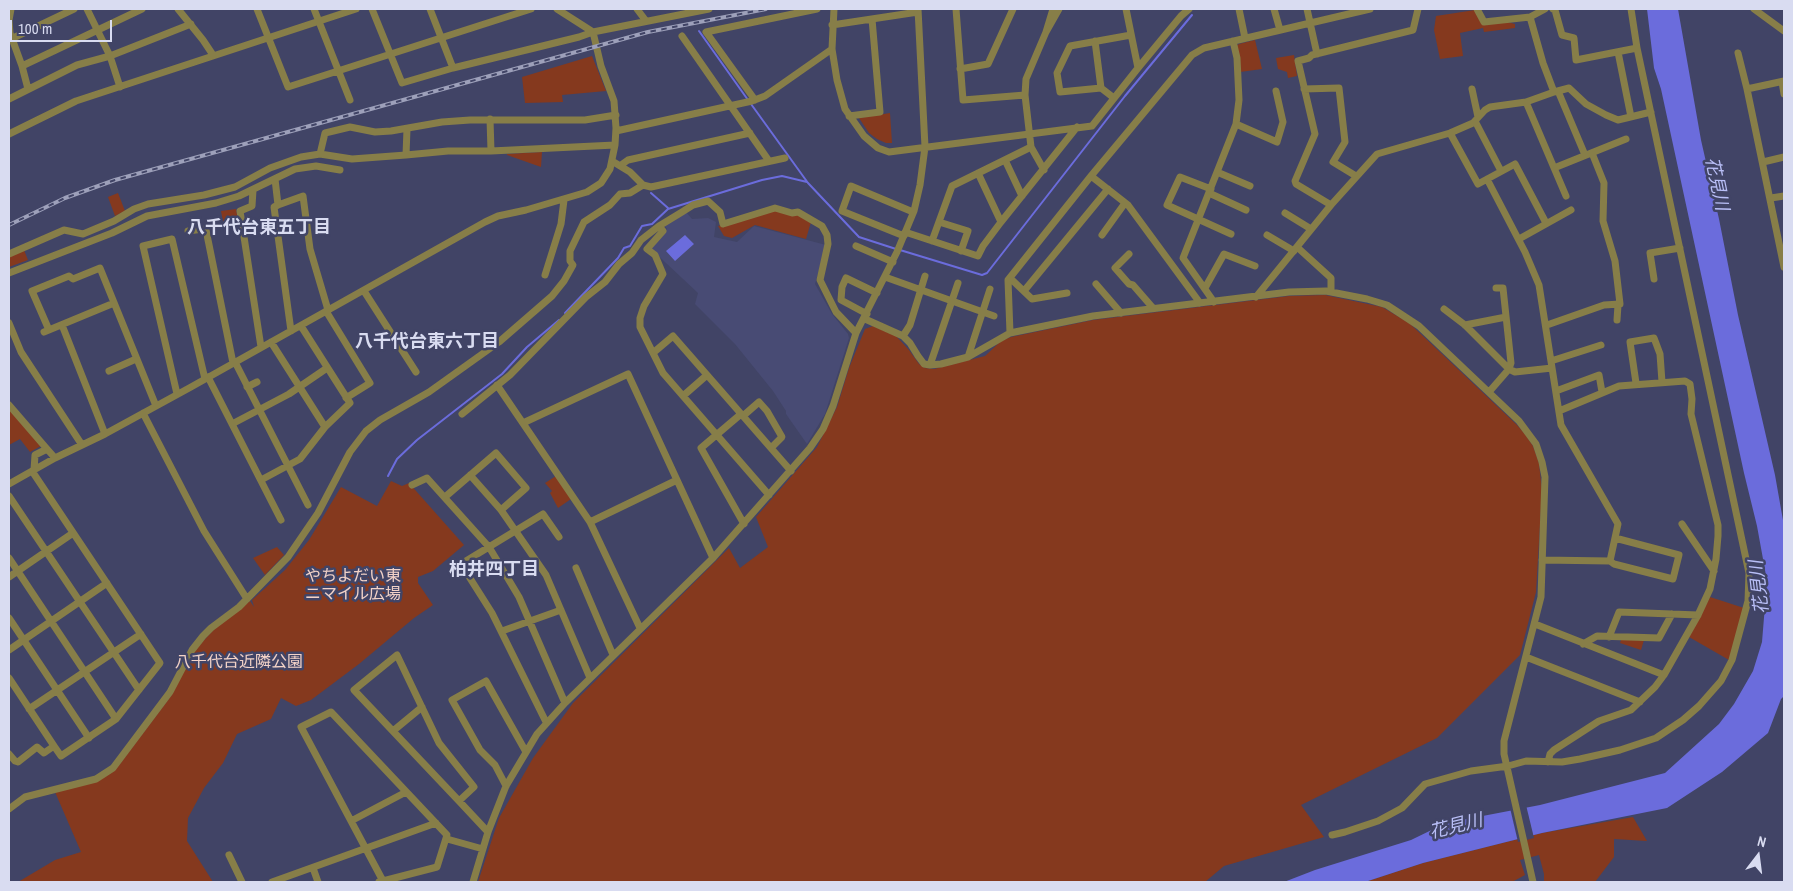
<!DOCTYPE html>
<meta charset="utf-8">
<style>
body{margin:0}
#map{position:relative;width:1793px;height:891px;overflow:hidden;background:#414466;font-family:"Archivo Narrow",sans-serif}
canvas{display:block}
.frame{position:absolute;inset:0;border:10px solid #d9dcf1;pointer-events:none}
.north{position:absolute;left:1733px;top:831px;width:50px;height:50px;-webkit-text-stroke:4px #414466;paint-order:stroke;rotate:15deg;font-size:14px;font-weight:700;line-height:20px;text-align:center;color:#d9dcf1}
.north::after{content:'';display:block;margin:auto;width:18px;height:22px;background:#d9dcf1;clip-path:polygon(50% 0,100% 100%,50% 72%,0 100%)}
.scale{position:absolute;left:10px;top:20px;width:102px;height:22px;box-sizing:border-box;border:2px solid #d9dcf1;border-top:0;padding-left:6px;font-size:15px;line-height:18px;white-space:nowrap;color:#d9dcf1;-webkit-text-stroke:4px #414466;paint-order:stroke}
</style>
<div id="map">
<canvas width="1793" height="891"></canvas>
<div class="frame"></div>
<div class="north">N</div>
<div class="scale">100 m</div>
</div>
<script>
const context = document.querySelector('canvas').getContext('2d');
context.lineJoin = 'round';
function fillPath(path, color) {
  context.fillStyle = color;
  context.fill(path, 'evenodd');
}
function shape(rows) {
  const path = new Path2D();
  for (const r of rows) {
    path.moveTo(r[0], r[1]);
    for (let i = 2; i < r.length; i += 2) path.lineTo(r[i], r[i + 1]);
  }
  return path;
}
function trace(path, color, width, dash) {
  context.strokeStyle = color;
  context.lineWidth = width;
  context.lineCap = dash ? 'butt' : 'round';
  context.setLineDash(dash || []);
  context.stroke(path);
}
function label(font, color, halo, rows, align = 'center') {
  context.font = font + ' "Archivo Narrow","Noto Sans JP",sans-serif';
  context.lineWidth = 5;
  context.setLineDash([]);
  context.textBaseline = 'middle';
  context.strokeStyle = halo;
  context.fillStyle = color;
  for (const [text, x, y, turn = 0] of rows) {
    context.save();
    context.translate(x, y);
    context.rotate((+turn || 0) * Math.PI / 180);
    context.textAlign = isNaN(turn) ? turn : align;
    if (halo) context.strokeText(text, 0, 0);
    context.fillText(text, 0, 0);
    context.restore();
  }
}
const built = shape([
 [686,212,692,219,708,218,716,222,714,237,737,242,754,226,826,245,815,284,832,314,848,334,849,338,825,414,807,444,786,414,786,411,773,391,735,344,695,304,698,293,650,248,667,229,664,225]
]);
const green = shape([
 [1475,10,1483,25,1507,22,1515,24,1515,28,1484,32,1483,28,1460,33,1463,56,1440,59,1434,30,1436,16],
 [1255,40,1262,69,1240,72,1236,46,1239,44],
 [1294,55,1297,76,1288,78,1287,72,1278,69,1276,58],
 [592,56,606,91,562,95,563,102,525,103,522,77],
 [890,113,892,143,886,143,877,139,869,133,859,118],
 [542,152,541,167,507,155,507,154],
 [118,193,125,211,115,216,108,197],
 [236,209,238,220,223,222,221,211],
 [776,210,796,214,811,222,806,239,755,225,732,238,724,236,718,226],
 [24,250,28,260,9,267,9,257],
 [1325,295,1382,307,1409,323,1423,336,1517,425,1525,434,1533,446,1539,463,1542,491,1536,592,1520,655,1437,738,1301,805,1324,837,1224,866,1205,882,478,882,499,818,533,758,573,703,729,548,740,568,768,547,756,517,817,447,837,407,849,368,865,329,873,326,896,336,909,350,919,364,925,368,934,369,985,356,1001,341,1011,337,1093,320,1289,296],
 [9,407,41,446,30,452,20,439,9,445],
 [556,476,571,499,558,508,550,493,552,491,545,483],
 [391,481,402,486,409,483,464,545,433,571,418,577,418,583,433,605,414,618,359,664,311,700,296,706,281,698,271,719,237,734,223,763,204,788,188,818,187,841,213,882,18,882,55,860,81,852,55,792,99,780,111,773,119,765,171,696,195,650,217,626,250,601,254,607,252,600,285,570,309,540,341,487,377,506],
 [277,547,284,555,265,575,253,558],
 [1710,597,1744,608,1729,660,1689,637],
 [1621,640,1644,640,1641,650,1620,643],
 [1633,817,1647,841,1614,839,1614,857,1595,882,1544,882,1544,874,1539,855,1520,860,1525,875,1512,882,1365,882,1423,863,1542,833]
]);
const water = shape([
 [1647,9,1678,9,1701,140,1719,219,1738,315,1775,475,1784,526,1784,696,1781,699,1768,733,1722,772,1667,808,1542,833,1423,863,1365,882,1284,882,1315,870,1411,840,1446,823,1540,805,1665,773,1719,724,1734,704,1753,671,1762,642,1767,581,1757,526,1744,473,1661,89,1654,68],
 [685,235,694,244,675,261,666,251]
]);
const pier = shape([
 [1526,805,1534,838,1518,842,1510,808]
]);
const stream = shape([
 [699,31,748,100],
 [751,104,808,183,859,237,896,249],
 [651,193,668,208],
 [900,250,982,275,987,273,1125,96,1192,15],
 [565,313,618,258,624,248,630,246,642,226,652,224,668,209,762,180,782,176,807,182],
 [388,476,397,459,417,440,502,374,527,347,559,320]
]);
const minor = shape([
 [87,9,110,56,120,87],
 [178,9,203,40,213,55],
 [257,9,288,87,531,9],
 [314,9,350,100],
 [372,9,402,83,453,68,579,37,593,32,709,9],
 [430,9,453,68],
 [637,9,646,21],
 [834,9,832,49,837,80,845,109,864,136,878,148,889,152,1092,126,1138,68,1181,16,1189,9],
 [956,9,963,100,1025,95],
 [1053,9,1046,32,1059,9],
 [1126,9,1138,68],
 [1239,9,1245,38],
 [1274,9,1280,30],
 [1307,9,1317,54],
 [1477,9,1484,22,1530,17,1543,63,1554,92,1569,88,1586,104,1606,115,1618,120,1651,112],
 [1553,9,1555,10,1562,35,1574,38,1576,60,1637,48],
 [1754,9,1784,31],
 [1530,17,1545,9],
 [9,20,10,33,22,66,28,89],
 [9,20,11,9],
 [832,25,918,12],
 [682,36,769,161],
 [11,39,74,9],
 [1095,41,1101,88],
 [1618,52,1631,117],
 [1738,53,1747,89],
 [22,66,142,9],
 [960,69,988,64,1013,9],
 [1784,81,1747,89,1784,267],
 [1782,82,1784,94],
 [1304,89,1339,88,1345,142,1333,162,1356,176],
 [1472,89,1478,117],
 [1558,91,1585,155],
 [1114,98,1101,88,1060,92,1057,73,1070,46,1131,35],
 [9,99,77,65,110,56,191,24],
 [755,100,706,32,817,9],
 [1526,102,1566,196],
 [849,116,880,112,872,19],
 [490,119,491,151],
 [1475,121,1501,171],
 [1236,124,1277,142,1283,122,1276,91],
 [407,129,406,155,448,151,491,151,615,145],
 [616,131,752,101,765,96,832,49],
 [1450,133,1478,184,1515,164,1546,223],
 [9,134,76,101,356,9],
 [1031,147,1044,170],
 [320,154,352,159,406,155],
 [1005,160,1022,196],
 [612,161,630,172,643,185,651,187,785,158],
 [1763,162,1784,157],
 [621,165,628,160,750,133],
 [1554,168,1626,139],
 [1217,172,1250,186],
 [978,173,1001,222],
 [1091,176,1128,205,1200,303],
 [275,179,278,205],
 [1487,179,1525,252,1539,285,1561,425,1618,524,1610,561],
 [1211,189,1180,177,1167,205,1231,234],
 [253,190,252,206,240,211,261,347],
 [1209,193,1246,210],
 [1771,198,1784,196],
 [1331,205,1296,184,1295,181,1315,134,1298,61,1309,58,1312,55,1413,30,1418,9],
 [1285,213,1311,229],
 [939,222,968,231,961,251],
 [659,226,663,231,647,249,655,255,663,274,644,306,640,318,640,327,663,373,769,495],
 [188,231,203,229,206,230,233,363],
 [905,232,978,256,983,246,1001,222,1077,127],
 [1102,235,1125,203],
 [1267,235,1294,251],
 [904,236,842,211,851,186,913,212],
 [1519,239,1571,210],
 [932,241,952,186,1031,147,1025,95,1026,79,1046,32],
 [856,246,893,262],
 [1297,247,1331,278,1331,292],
 [9,254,64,230,83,234,114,221,134,209,148,204,204,195,235,187,270,168,301,157,320,154,325,133,350,127,375,132,391,131,442,122,470,120,585,120,616,115],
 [1129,254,1115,268,1129,284,1133,285,1153,308],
 [9,273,112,233,147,216,216,203,239,196,295,169,316,166,340,170],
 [545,275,561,224,564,200],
 [885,277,994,316],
 [1010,278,1032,299,1067,293],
 [1654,279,1650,253,1680,248],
 [1096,284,1121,313],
 [1205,288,1224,254,1255,266],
 [364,291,416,372],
 [1024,291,1108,189],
 [1256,297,1331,205,1377,154,1450,133,1473,123,1485,110,1490,107,1526,102,1554,92],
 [1214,302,1183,258,1236,124,1239,100,1237,58,1233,41],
 [1444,309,1465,325,1509,369,1515,372,1552,368],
 [326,311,370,383,346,398],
 [867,314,841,300,842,287,846,278,877,293],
 [865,319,903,336,910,343,918,356,924,364,930,365,941,364,968,357,1010,333,1093,316,1289,292,1326,291,1367,299,1387,305,1419,326,1519,421,1536,444,1542,462,1545,477,1541,597,1504,741,1504,754,1533,882],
 [1617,320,1618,305],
 [9,323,21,352,82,445],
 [62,325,105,434],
 [1465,325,1506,317],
 [1547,325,1604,305,1620,304,1615,261,1603,221,1604,183,1592,153],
 [49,330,32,291,69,276,73,279,100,268,156,406],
 [291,331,274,207,278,205,303,196,310,249,328,310],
 [44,332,114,303],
 [1010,333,1008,280,1091,176,1192,55,1204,48,1370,9],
 [903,336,910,325,925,276],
 [271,342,325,427],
 [653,353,673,336,791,471],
 [968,357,990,289],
 [1551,361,1601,345],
 [235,362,308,505],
 [930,365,958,283],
 [109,371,136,359],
 [208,377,281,520],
 [1636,383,1630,342,1654,338,1660,354,1662,382],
 [497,385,590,522,640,628],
 [247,387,257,382],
 [1556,391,1599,375,1602,392],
 [1489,392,1509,369,1511,363,1503,288,1496,288],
 [177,394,143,246,172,239,205,379],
 [683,396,707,375],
 [9,405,47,449],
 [143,413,204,531,247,599],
 [462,414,510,375,586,297,605,282,619,264,632,253,641,240,659,226,682,212,693,205,708,201,720,212,723,224,775,208,792,213,798,212,822,226,827,235,828,244,820,280,836,312,856,333],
 [741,414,701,448,744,524],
 [743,416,759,402,767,411,782,437,771,448],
 [523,423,628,374,713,558],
 [232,424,289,394,327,368],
 [34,470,35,455,47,449,55,458],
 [470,475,501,510,546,575,590,678],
 [261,480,300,459,325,427,350,403,301,326],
 [9,484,55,458,105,434,191,387,485,222,498,216,526,210,587,192,601,183,610,169,615,145,616,128,614,101,601,66,593,32,557,9],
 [412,485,427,478,489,547,519,597,565,703],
 [9,496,139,690],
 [445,497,496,453,526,488,501,510],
 [590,522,677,480],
 [1682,524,1714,571],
 [9,558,116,719],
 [1542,560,1610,561,1614,564,1673,579,1679,555,1615,538],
 [576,568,613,655],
 [9,577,73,533],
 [9,618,89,738],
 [1535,624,1664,675],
 [502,631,561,610],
 [1609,637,1619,612,1698,615],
 [1583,644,1597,636,1659,638,1672,614],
 [9,650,107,583],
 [1526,657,1640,702],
 [9,678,54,746],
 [29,709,141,634],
 [546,722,492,613,461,564,543,514,559,537],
 [393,731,422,707],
 [9,754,15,761,18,762,37,747,44,753,54,746,61,756,116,719,160,663,32,471],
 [1548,762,1550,754,1554,750,1599,721,1631,710,1655,687,1664,675,1698,615,1710,589,1716,559,1718,536,1718,525,1691,414,1692,399,1690,384,1685,381,1619,386,1559,411],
 [506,786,495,765,480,750,452,700,486,681,526,752],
 [459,801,474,787,439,743,397,655,354,690,459,801,488,832],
 [9,809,25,797,96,779,113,768,170,692,192,650,203,636,211,628,239,607,288,557,318,513,350,452,366,431,380,420,429,392,499,342,552,296,564,281,573,265,570,261,570,251,584,222,610,205,620,194,630,193,643,185],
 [351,821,406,792],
 [1332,835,1345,832,1378,821,1402,808,1425,784,1471,771,1508,766,1526,761,1562,762,1580,759,1620,750,1656,738,1683,720,1699,706,1721,681,1732,660,1748,601,1749,573,1637,48,1631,9],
 [447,839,483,849],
 [229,855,242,882],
 [313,868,318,882],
 [272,882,436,823],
 [379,882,437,867,447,835,331,712,301,727,383,881],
 [473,882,488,832,506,786,537,734,565,703,713,558,810,448,823,429,833,406,856,333,897,252,914,211,920,185,925,147,918,9]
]);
const rail = shape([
 [9,225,65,198,115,180,648,32,766,9]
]);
const parkNames = [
 ["やちよだい東",353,577],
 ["ニマイル広場",353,595],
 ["八千代台近隣公園",239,663]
];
const waterNames = [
 ["花見川",1716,184,78],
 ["花見川",1760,587,-97],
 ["花見川",1456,827,-14]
];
const neighbourhoodNames = [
 ["八千代台東五丁目",259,228],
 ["八千代台東六丁目",427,342],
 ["柏井四丁目",494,570]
];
fillPath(built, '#484b74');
fillPath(green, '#85391e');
fillPath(water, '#6b6cdc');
fillPath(pier, '#414466');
trace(stream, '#6b6cdc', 2);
trace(minor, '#877e48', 7);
trace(rail, '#9da0ba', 4);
trace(rail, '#414466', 2, [5.5]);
label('16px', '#f2d2c7', '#414466', parkNames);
label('italic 18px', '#b9bff7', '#414466', waterNames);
label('bold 18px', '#d9dcf1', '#414466', neighbourhoodNames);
</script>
